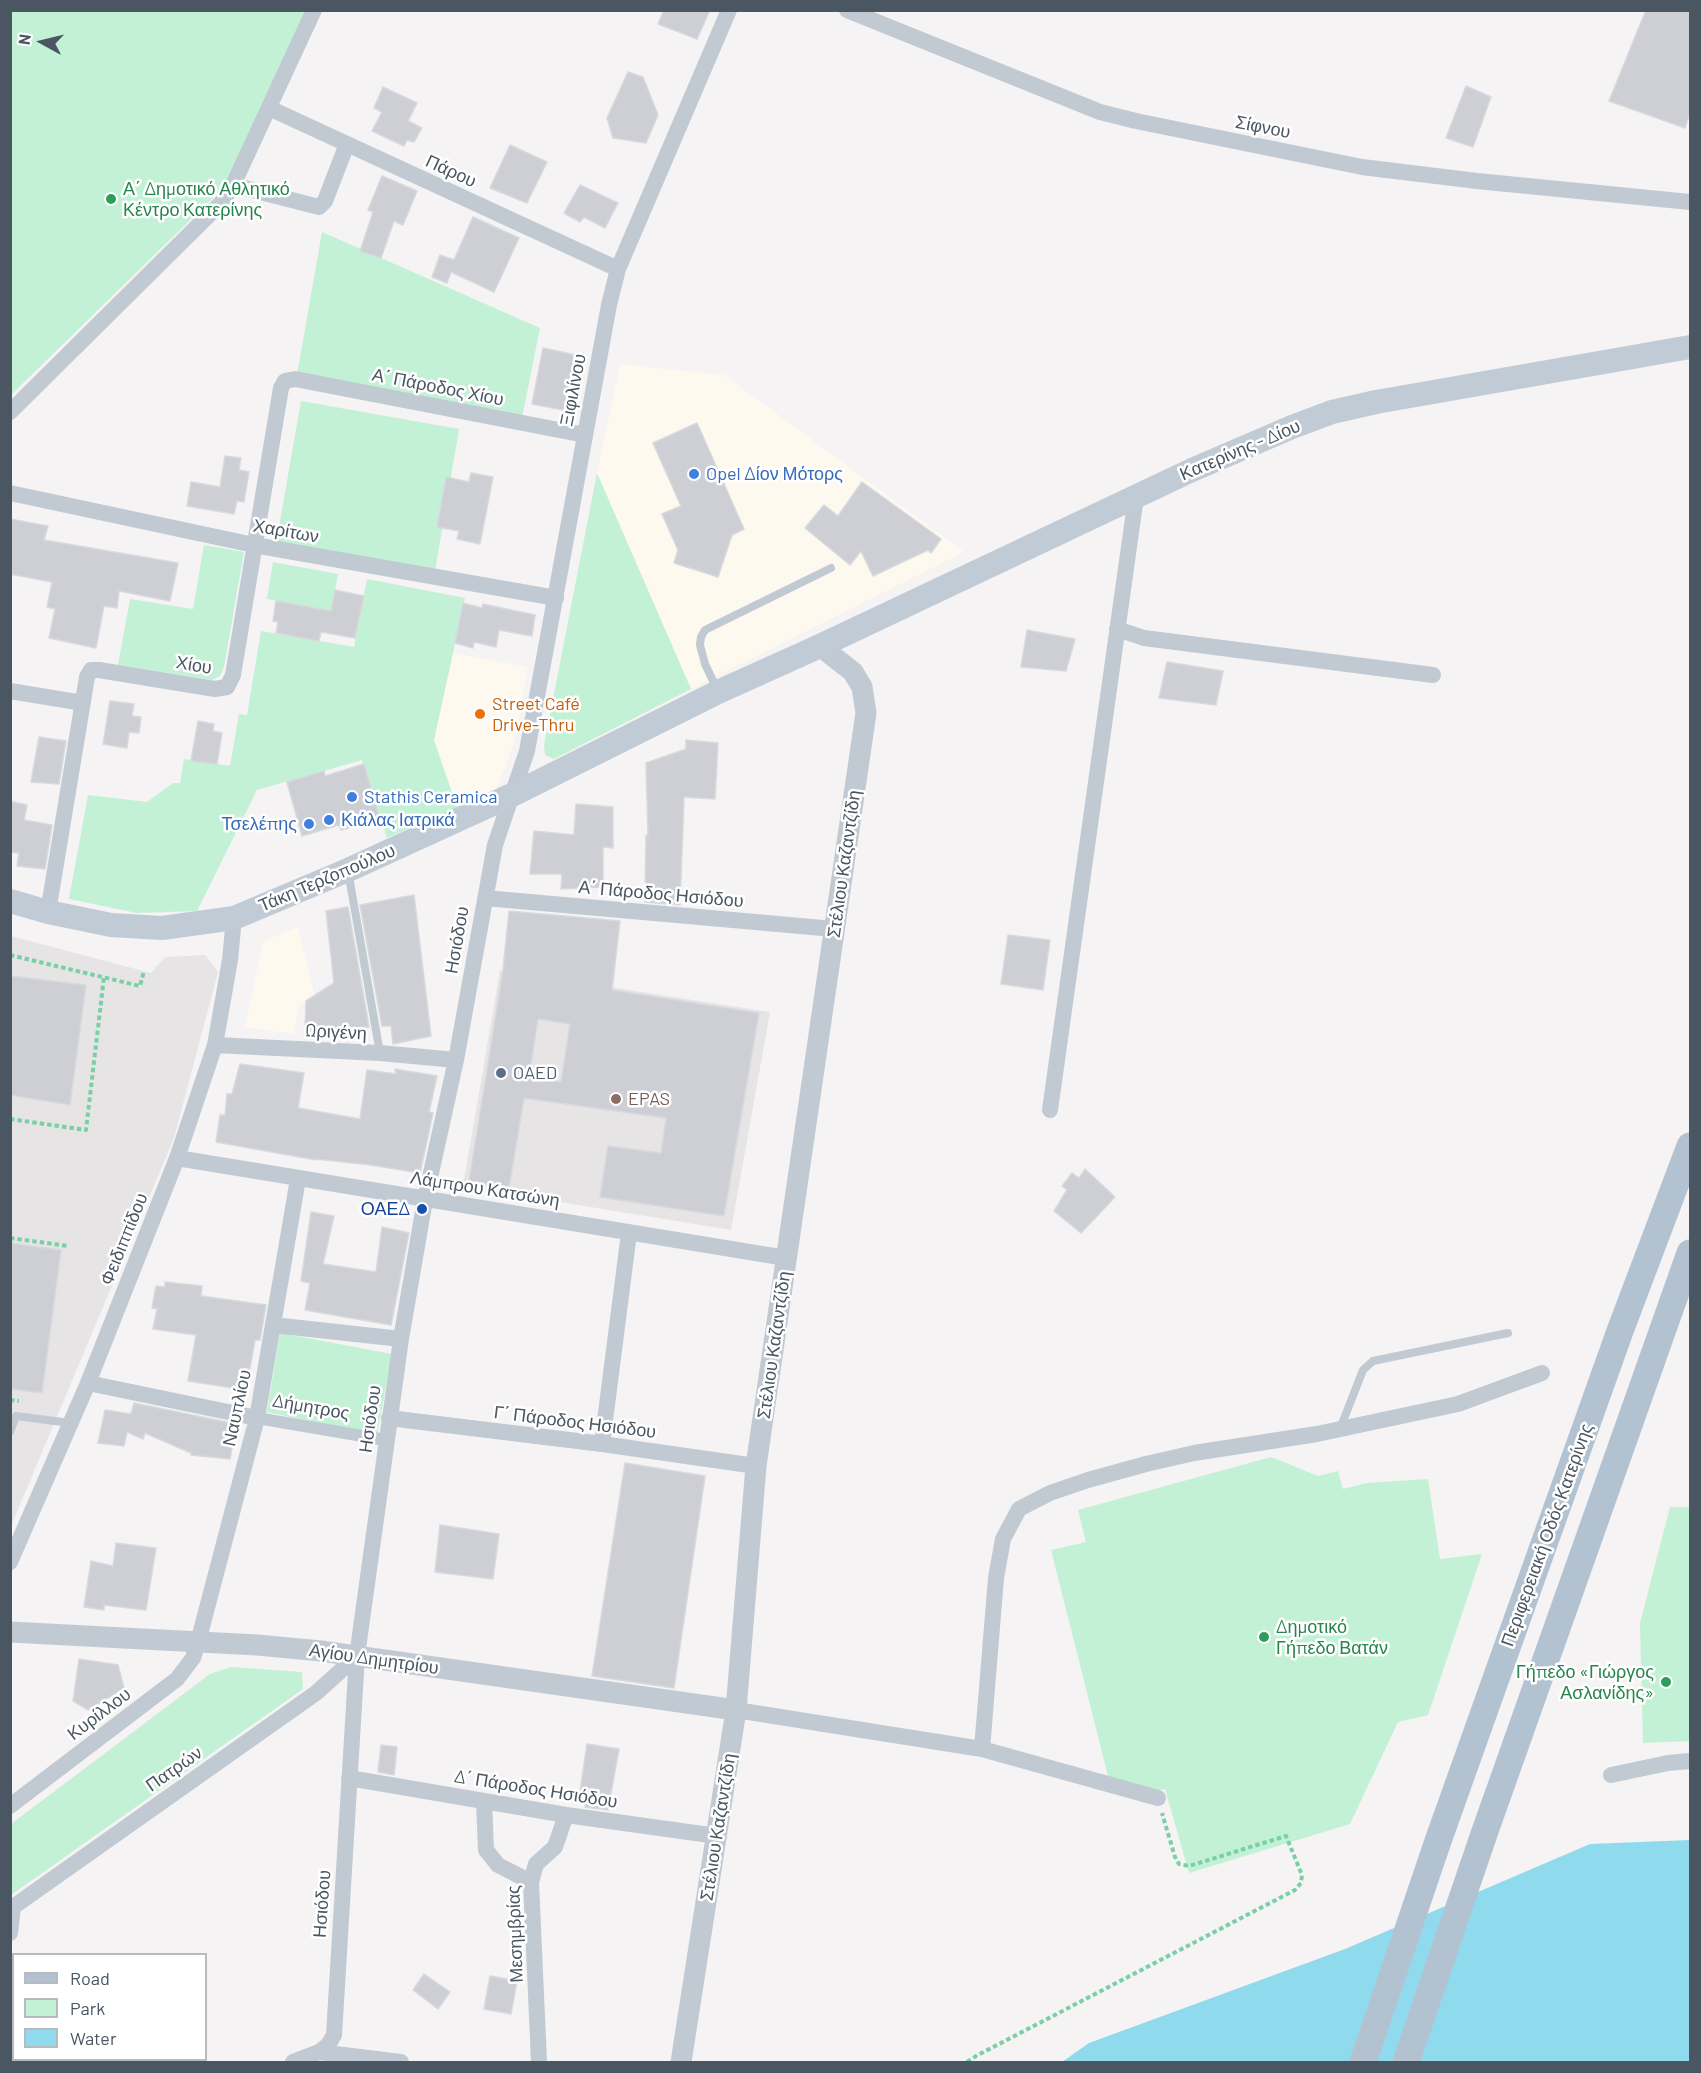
<!DOCTYPE html>
<meta charset="utf-8">
<style>
body{margin:0}
#map{position:relative;width:1701px;height:2073px;overflow:hidden;background:#f5f3f3;font-family:Barlow,sans-serif}
canvas{display:block}
.frame{position:absolute;inset:0;border:12px solid #4a5661;pointer-events:none}
.legend{position:absolute;left:12px;top:1953px;width:195px;height:108px;box-sizing:border-box;background:#fff;border:2px solid #b7bbc0;margin:0;padding:8px 10px;list-style:none;font-size:18px;color:#4a5661}
.legend li{display:flex;align-items:center;gap:12px;height:30px}
.legend b{width:30px;border:2px solid #b7bbc0}
.north{position:absolute;left:12px;top:12px;width:60px;height:60px;-webkit-text-stroke:4px #fff;paint-order:stroke;rotate:278deg;font-size:16px;font-weight:700;line-height:24px;text-align:center;color:#4a5661}
.north::after{content:'';display:block;margin:auto;width:21px;height:27px;background:#4a5661;clip-path:polygon(50% 0,100% 100%,50% 72%,0 100%)}
</style>
<div id="map">
<canvas width="1701" height="2073"></canvas>
<div class="frame"></div>
<ul class="legend">
<li><b style="height:8px;background:#b3c2d1"></b>Road</li>
<li><b style="height:16px;background:#c3f1d5"></b>Park</li>
<li><b style="height:16px;background:#90daee"></b>Water</li>
</ul>
<div class="north">N</div>
</div>
<script>
const context = document.querySelector('canvas').getContext('2d');
context.lineJoin = 'round';
function fillPath(path, color) {
  context.fillStyle = color;
  context.fill(path, 'evenodd');
}
function shape(rows) {
  const path = new Path2D();
  for (const r of rows) {
    path.moveTo(r[0], r[1]);
    for (let i = 2; i < r.length; i += 2) path.lineTo(r[i], r[i + 1]);
  }
  return path;
}
function trace(path, color, width, dash) {
  context.strokeStyle = color;
  context.lineWidth = width;
  context.lineCap = dash ? 'butt' : 'round';
  context.setLineDash(dash || []);
  context.stroke(path);
}
function label(font, color, halo, rows, align = 'center') {
  context.font = font + ' Barlow,sans-serif';
  context.lineWidth = 5;
  context.setLineDash([]);
  context.textBaseline = 'middle';
  context.strokeStyle = halo;
  context.fillStyle = color;
  for (const [text, x, y, turn = 0] of rows) {
    context.save();
    context.translate(x, y);
    context.rotate((+turn || 0) * Math.PI / 180);
    context.textAlign = isNaN(turn) ? turn : align;
    if (halo) context.strokeText(text, 0, 0);
    context.fillText(text, 0, 0);
    context.restore();
  }
}
const commercial = shape([
 [620,364,724,375,964,552,691,689,597,473],
 [453,653,528,667,513,746,497,788,457,807,434,740],
 [298,927,315,996,299,1005,294,1034,245,1027,263,941]
]);
const education = shape([
 [11,936,151,973,165,957,205,955,218,972,174,1138,11,1526],
 [500,970,770,1012,731,1230,463,1186]
]);
const green = shape([
 [14,10,308,11,225,186,11,395,11,14],
 [322,232,540,328,522,418,297,375],
 [301,401,459,429,435,571,276,544],
 [597,473,691,689,554,759,545,755,544,745],
 [204,545,244,552,224,667,220,676,212,680,118,665,130,599,193,609],
 [273,562,338,574,331,611,267,599],
 [367,579,465,598,434,740,457,807,387,838,362,760,257,790,197,911,137,913,69,899,88,795,147,802,173,783,180,783,184,759,230,766,239,714,247,715,261,631,354,647],
 [280,1333,392,1354,377,1435,267,1412],
 [1271,1457,1318,1476,1338,1471,1343,1489,1367,1483,1428,1479,1440,1559,1482,1554,1428,1715,1398,1722,1350,1824,1189,1873,1165,1789,1151,1793,1109,1780,1051,1550,1086,1542,1078,1510],
 [1670,1507,1690,1507,1690,1741,1643,1743,1640,1623],
 [231,1667,302,1672,303,1689,11,1895,11,1824,210,1674]
]);
const water = shape([
 [1690,1840,1690,2062,1062,2062,1089,2043,1345,1949,1590,1844]
]);
const building = shape([
 [664,10,710,10,697,39,658,24,664,10],
 [1646,10,1690,10,1690,113,1685,128,1609,101,1646,10],
 [628,72,643,77,658,115,646,143,613,138,607,118,628,72],
 [1466,86,1491,97,1473,147,1446,138,1466,86],
 [383,87,417,103,408,121,422,128,414,142,407,140,404,146,372,131,382,112,374,108,383,87],
 [510,145,547,162,527,203,490,188,510,145],
 [382,176,417,191,403,225,394,221,381,258,360,251,373,212,368,210,382,176],
 [580,185,618,203,605,228,584,217,580,222,564,213,580,185],
 [473,217,519,238,494,292,451,272,447,283,432,277,440,255,454,260,473,217],
 [543,348,585,357,574,412,532,404,543,348],
 [697,423,744,529,732,535,718,577,674,563,678,550,662,514,681,506,653,443,697,423],
 [225,456,241,458,239,470,249,472,244,502,237,501,234,514,187,506,191,482,220,487,225,456],
 [471,473,493,477,480,544,457,539,459,531,437,527,446,477,469,482,471,473],
 [862,482,941,539,931,553,928,550,873,576,861,551,850,565,805,528,824,505,838,516,862,482],
 [10,519,48,526,44,540,178,563,170,601,119,591,117,608,104,606,96,648,49,638,55,609,47,607,52,582,10,574,10,519],
 [335,590,364,596,355,638,321,632,319,641,276,633,278,622,273,621,276,601,331,611,335,590],
 [463,603,482,608,483,604,535,615,532,636,499,630,496,647,474,642,473,648,455,643,463,603],
 [1027,630,1075,639,1066,671,1021,667,1027,630],
 [1167,662,1223,671,1216,705,1159,698,1167,662],
 [110,701,134,704,132,716,141,717,139,733,129,732,127,748,103,744,110,701],
 [198,721,214,724,213,731,222,733,217,764,191,761,198,721],
 [39,737,66,741,59,784,31,782,39,737],
 [686,740,718,743,715,799,684,797,680,905,645,902,646,835,648,835,646,763,686,749,686,740],
 [364,764,380,819,341,830,339,825,302,836,287,782,324,771,325,776,364,764],
 [10,801,27,805,24,820,52,825,45,869,17,866,19,853,10,852,10,801],
 [576,804,613,807,613,848,603,847,603,887,561,889,562,874,530,874,534,831,574,835,576,804],
 [414,895,431,1036,393,1044,391,1026,382,1026,360,905,414,895],
 [348,907,369,1027,305,1032,306,1001,334,983,326,911,348,907],
 [509,911,620,921,612,990,759,1013,724,1216,600,1197,608,1146,661,1153,666,1118,524,1098,509,1188,469,1181,503,970,509,911],
 [538,1019,570,1024,561,1082,529,1077,538,1019],
 [1008,935,1050,940,1043,990,1001,984,1008,935],
 [10,976,86,985,70,1105,10,1095,10,976],
 [240,1064,304,1073,298,1108,360,1119,367,1070,396,1074,395,1069,437,1076,429,1112,433,1113,420,1173,371,1165,316,1159,316,1160,216,1142,220,1115,225,1115,227,1094,232,1094,240,1064],
 [1085,1169,1115,1197,1081,1233,1054,1211,1067,1190,1062,1186,1072,1173,1079,1178,1085,1169],
 [311,1212,334,1216,323,1264,376,1272,382,1227,409,1233,391,1325,305,1310,310,1283,301,1281,311,1212],
 [10,1243,61,1250,42,1393,10,1389,10,1243],
 [165,1282,202,1286,201,1296,266,1305,260,1340,255,1340,246,1390,188,1381,196,1335,153,1329,157,1309,152,1308,156,1286,165,1287,165,1282],
 [134,1403,236,1424,230,1459,191,1455,191,1453,145,1433,143,1439,127,1432,124,1446,98,1443,105,1410,131,1414,134,1403],
 [625,1463,705,1476,674,1688,592,1676,625,1463],
 [440,1525,499,1534,493,1579,435,1572,440,1525],
 [116,1543,156,1548,146,1610,104,1605,104,1610,84,1607,91,1561,113,1566,116,1543],
 [79,1659,118,1665,124,1688,88,1710,73,1701,79,1659],
 [587,1744,619,1749,608,1810,585,1807,587,1792,580,1791,587,1744],
 [381,1745,397,1747,394,1775,378,1772,381,1745],
 [424,1974,450,1992,438,2009,413,1990,424,1974],
 [490,1976,517,1981,511,2014,484,2009,490,1976]
]);
const path = shape([
 [10,955,140,986,144,971],
 [10,1119,86,1130,104,977],
 [10,1238,68,1246],
 [10,1400,19,1401],
 [967,2062,976,2056,1295,1890,1301,1883,1302,1875,1286,1836,1189,1866,1179,1864,1175,1857,1162,1813]
]);
const service = shape([
 [718,691,705,664,700,645,701,637,705,630,831,568],
 [348,871,380,1053],
 [1340,1429,1363,1370,1373,1361,1508,1333],
 [10,1432,16,1416,70,1423]
]);
const pedestrian = shape([
 [257,1418,386,1440]
]);
const minor = shape([
 [847,10,1100,112,1136,121,1362,167,1477,181,1690,202],
 [269,108,618,269],
 [233,185,319,207,325,201,347,144],
 [10,412,223,201,233,185,314,10],
 [10,493,254,545,556,598],
 [1117,629,1144,638,1433,675],
 [10,691,83,703],
 [485,898,834,929],
 [48,912,87,677,91,670,99,670,215,689,227,687,233,675,281,388,285,381,295,379,585,435],
 [215,1045,380,1053,456,1060],
 [1050,1110,1136,497],
 [177,1158,786,1258],
 [273,1325,401,1339],
 [88,1383,257,1418],
 [389,1418,602,1444,756,1466],
 [602,1444,629,1233],
 [10,1562,88,1383,177,1158,215,1045,230,960,234,918],
 [736,1710,982,1749,1158,1798],
 [982,1749,996,1578,1003,1539,1019,1509,1050,1493,1088,1480,1146,1464,1194,1453,1317,1434,1458,1404,1542,1373],
 [1611,1775,1668,1763,1690,1761],
 [349,1778,566,1815,717,1836],
 [484,1801,486,1850,498,1865,531,1882],
 [10,1806,177,1679,193,1658,198,1642,257,1418,298,1179],
 [10,1933,13,1907,316,1693,357,1656],
 [10,2033,14,2038],
 [319,2052,401,2062],
 [26,2060,28,2062],
 [293,2062,319,2052,328,2045,334,2035,357,1656,401,1339,425,1200,456,1060,495,845,527,751,609,305,618,269,729,10],
 [539,2062,531,1882,536,1864,555,1847,566,1815]
]);
const tertiary = shape([
 [10,1632,257,1645,321,1651,736,1710],
 [681,2062,736,1710,756,1466,866,713,862,687,853,672,820,646]
]);
const secondary = shape([
 [10,901,48,912,111,925,162,928,234,918,348,870,512,795,718,692,820,646,1192,470,1292,427,1332,412,1376,402,1690,347]
]);
const primary = shape([
 [1363,2062,1438,1841,1620,1331,1690,1146],
 [1406,2062,1484,1834,1690,1253]
]);
const markers = [
 [111,199,6,"#2e9e5b"],
 [694,474,6,"#3f7fe0"],
 [480,714,6,"#e8710a"],
 [352,797,6,"#3f7fe0"],
 [329,820,6,"#3f7fe0"],
 [309,824,6,"#3f7fe0"],
 [501,1073,6,"#5c6f8a"],
 [616,1099,6,"#8d6e63"],
 [422,1209,6,"#1a4fb4"],
 [1264,1637,6,"#2e9e5b"],
 [1666,1682,6,"#2e9e5b"]
];
const streetNames = [
 ["Σίφνου",1263,127,11],
 ["Πάρου",451,171,25],
 ["Α΄ Πάροδος Χίου",438,387,11],
 ["Ξιφιλίνου",573,390,-79],
 ["Κατερίνης - Δίου",1240,450,-23],
 ["Χαρίτων",286,531,10],
 ["Χίου",194,665,9],
 ["Στέλιου Καζαντζίδη",844,864,-82],
 ["Τάκη Τερζοπούλου",327,878,-23],
 ["Α΄ Πάροδος Ησιόδου",661,894,5],
 ["Ησιόδου",457,940,-80],
 ["Ωριγένη",336,1032,3],
 ["Λάμπρου Κατσώνη",485,1189,9],
 ["Φειδιππίδου",124,1239,-68],
 ["Στέλιου Καζαντζίδη",774,1345,-82],
 ["Δήμητρος",311,1407,10],
 ["Ναυπλίου",237,1408,-78],
 ["Ησιόδου",370,1419,-82],
 ["Γ΄ Πάροδος Ησιόδου",575,1422,7],
 ["Περιφερειακή Οδός Κατερίνης",1547,1535,-70],
 ["Αγίου Δημητρίου",374,1659,8],
 ["Κυρίλλου",99,1714,-37],
 ["Πατρών",174,1769,-35],
 ["Δ΄ Πάροδος Ησιόδου",536,1789,9],
 ["Στέλιου Καζαντζίδη",718,1827,-81],
 ["Ησιόδου",322,1904,-86],
 ["Μεσημβρίας",515,1934,-92]
];
const leisureNames = [
 ["Α΄ Δημοτικό Αθλητικό",123,189],
 ["Κέντρο Κατερίνης",123,210],
 ["Δημοτικό",1276,1627],
 ["Γήπεδο Βατάν",1276,1648],
 ["Γήπεδο «Γιώργος",1654,1672,"right"],
 ["Ασλανίδης»",1654,1693,"right"]
];
const shopNames = [
 ["Opel Δίον Μότορς",706,474],
 ["Stathis Ceramica",364,797],
 ["Κιάλας Ιατρικά",341,820],
 ["Τσελέπης",297,824,"right"]
];
const foodNames = [
 ["Street Café",492,704],
 ["Drive-Thru",492,725]
];
const serviceNames = [
 ["OAED",513,1073]
];
const educationNames = [
 ["EPAS",628,1099]
];
const transitNames = [
 ["ΟΑΕΔ",410,1209]
];
fillPath(commercial, '#fdf9ef');
fillPath(education, '#e6e4e5');
fillPath(green, '#c3f1d5');
fillPath(water, '#90daee');
fillPath(building, '#cdcfd5');
trace(building, '#d7d9de', 1.5);
trace(path, '#7ad0a6', 4, [4.5, 3]);
trace(service, '#c1cad2', 8);
trace(pedestrian, '#c1cad2', 12);
trace(minor, '#c1cad2', 16);
trace(tertiary, '#c1cad2', 21);
trace(secondary, '#c1cbd6', 24);
trace(primary, '#b3c2d1', 27);
for (const [x, y, r, color] of markers) {
  const dot = new Path2D();
  dot.arc(x, y, r, 0, 2 * Math.PI);
  context.fillStyle = color;
  context.fill(dot);
  trace(dot, '#fff', 2);
}
label('18px', '#4a5661', '#fff', streetNames);
label('18px', '#27864d', '#fff', leisureNames, 'left');
label('18px', '#366cbe', '#fff', shopNames, 'left');
label('18px', '#c56008', '#fff', foodNames, 'left');
label('18px', '#4e5e75', '#fff', serviceNames, 'left');
label('18px', '#785e54', '#fff', educationNames, 'left');
label('18px', '#164399', '#fff', transitNames, 'right');
</script>
